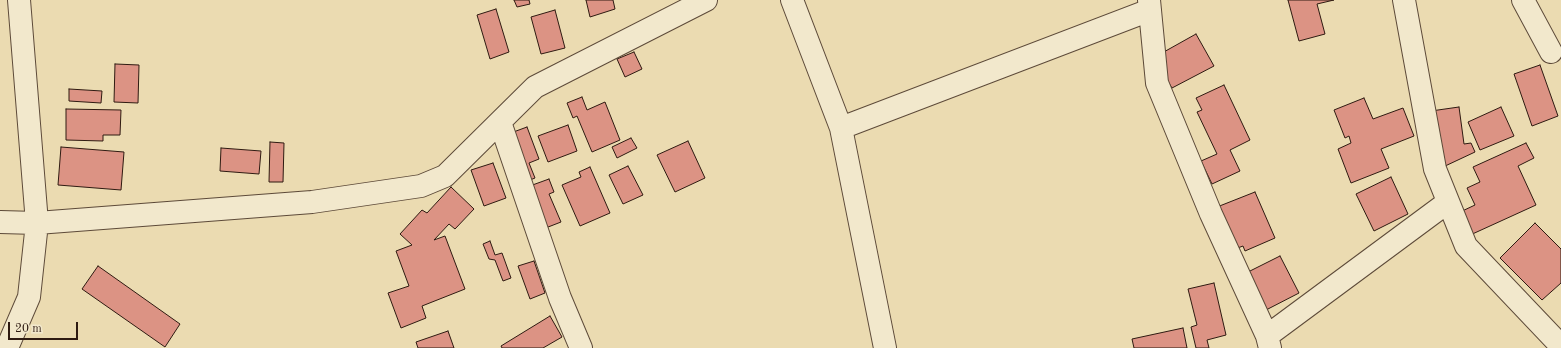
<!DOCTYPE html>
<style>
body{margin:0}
#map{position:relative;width:1561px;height:348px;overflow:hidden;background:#ebdbb1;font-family:"Old Standard TT",serif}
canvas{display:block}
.scale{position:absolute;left:8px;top:322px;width:70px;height:18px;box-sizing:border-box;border:2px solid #2e1a11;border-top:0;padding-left:5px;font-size:12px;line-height:14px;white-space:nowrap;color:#2e1a11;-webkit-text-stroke:3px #f2e8cc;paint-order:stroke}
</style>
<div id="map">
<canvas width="1561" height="348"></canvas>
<div class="scale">20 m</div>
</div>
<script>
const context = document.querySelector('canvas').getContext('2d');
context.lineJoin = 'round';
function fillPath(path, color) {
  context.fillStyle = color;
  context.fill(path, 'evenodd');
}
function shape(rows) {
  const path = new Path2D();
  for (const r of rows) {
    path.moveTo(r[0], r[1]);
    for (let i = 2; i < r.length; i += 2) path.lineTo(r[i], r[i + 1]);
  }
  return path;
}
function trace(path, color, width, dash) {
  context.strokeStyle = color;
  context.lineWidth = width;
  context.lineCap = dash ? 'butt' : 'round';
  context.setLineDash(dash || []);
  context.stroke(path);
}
const building = shape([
 [514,0,529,0,530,4,517,7,514,0],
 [586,0,613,0,615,9,590,17,586,0],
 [1288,0,1334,0,1317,4,1325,34,1299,41,1288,0],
 [496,9,509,52,490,59,477,15,496,9],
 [555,10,565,48,541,54,531,17,555,10],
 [1196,34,1214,66,1172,88,1161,70,1162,53,1196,34],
 [634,52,642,69,625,77,617,59,634,52],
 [115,64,139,65,138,103,114,102,115,64],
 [1540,65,1558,116,1532,126,1514,74,1540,65],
 [1224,85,1250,140,1230,150,1240,171,1212,184,1201,161,1217,154,1197,112,1202,110,1196,98,1224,85],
 [69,89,102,91,101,103,69,101,69,89],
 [582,97,587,110,605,102,620,140,592,152,577,116,573,118,567,103,582,97],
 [1364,98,1373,119,1403,108,1414,136,1381,149,1389,168,1351,183,1338,149,1351,143,1349,136,1345,138,1334,110,1364,98],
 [1459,107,1464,144,1471,143,1475,152,1443,167,1431,111,1459,107],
 [1501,107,1514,136,1480,150,1468,122,1501,107],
 [66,109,121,110,120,135,103,135,103,141,66,140,66,109],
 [568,125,577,151,548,162,538,136,568,125],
 [527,127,539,159,529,163,535,178,525,182,508,134,527,127],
 [631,138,637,148,617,158,612,147,631,138],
 [688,141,705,178,675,192,657,155,688,141],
 [270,142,284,143,283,182,269,182,270,142],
 [1526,143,1534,158,1518,166,1536,205,1468,236,1458,213,1475,205,1467,188,1480,182,1473,167,1526,143],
 [61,147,124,152,121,190,58,185,61,147],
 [221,148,261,151,259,174,220,171,221,148],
 [493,163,506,198,484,206,471,170,493,163],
 [628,166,643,195,623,204,609,175,628,166],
 [590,167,610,213,580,226,562,185,581,177,579,172,590,167],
 [1391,177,1408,214,1374,231,1356,194,1391,177],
 [549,179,554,192,549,194,561,222,543,229,527,187,549,179],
 [451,187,474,209,455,229,449,224,434,240,445,236,465,289,422,306,426,318,401,328,388,293,409,286,396,251,412,245,400,234,422,210,427,213,451,187],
 [1255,192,1275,238,1245,251,1243,246,1235,249,1217,207,1255,192],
 [1535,223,1561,249,1561,283,1542,300,1500,258,1535,223],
 [490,241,495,255,502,253,511,278,503,281,495,260,489,259,483,244,490,241],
 [1280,256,1299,293,1266,310,1246,273,1280,256],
 [534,261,545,293,530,299,518,266,534,261],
 [98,266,180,324,165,347,82,289,98,266],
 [1214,283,1226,335,1207,340,1209,348,1196,348,1191,327,1197,325,1188,289,1214,283],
 [550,316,562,337,543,348,502,348,501,346,550,316],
 [1183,328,1187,348,1134,348,1132,339,1183,328],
 [448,331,454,348,418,348,416,342,448,331]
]);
const minor = shape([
 [792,0,841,128,885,348],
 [1149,0,1157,83,1211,214,1267,336,1270,348],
 [1404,0,1435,169,1466,246,1561,346],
 [1523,0,1551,52],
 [500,122,560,298,581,348],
 [841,128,1150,10],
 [0,222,37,223,312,202,421,186,445,176,535,87,706,0],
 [1267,336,1448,202],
 [7,348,29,297,37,223,19,0]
]);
fillPath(building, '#dc9384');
trace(building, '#2e1a11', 1);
trace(minor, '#5d4a39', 24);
trace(minor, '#f2e8cc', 22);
</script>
